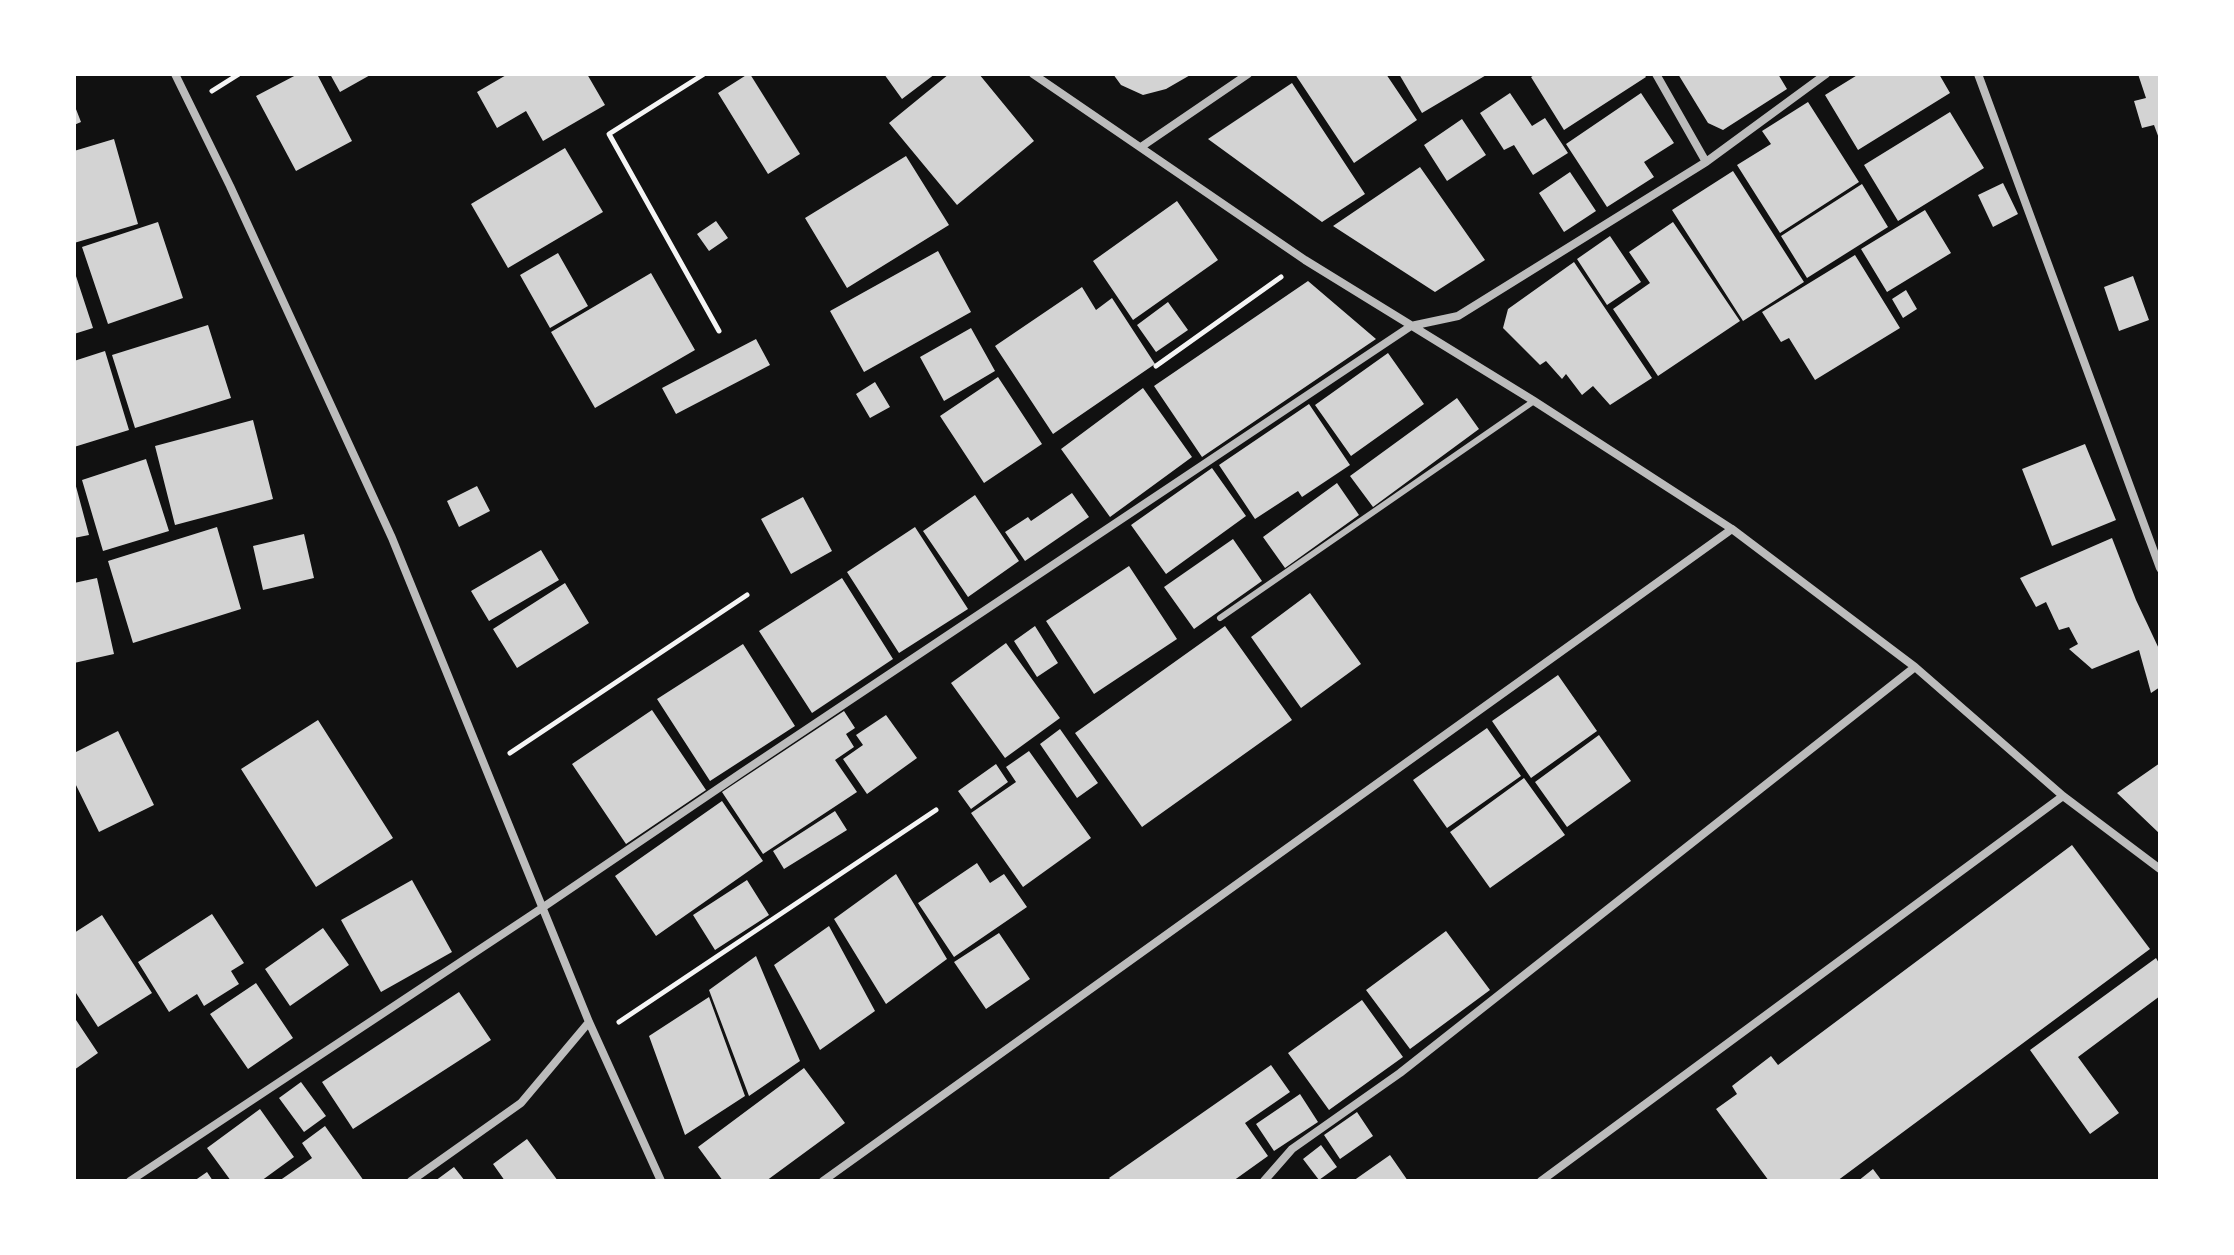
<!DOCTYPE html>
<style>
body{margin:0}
#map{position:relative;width:2234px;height:1255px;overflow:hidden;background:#111;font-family:Quicksand,sans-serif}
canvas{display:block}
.frame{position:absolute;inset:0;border:76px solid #fff;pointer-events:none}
</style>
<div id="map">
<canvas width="2234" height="1255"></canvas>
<div class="frame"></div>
</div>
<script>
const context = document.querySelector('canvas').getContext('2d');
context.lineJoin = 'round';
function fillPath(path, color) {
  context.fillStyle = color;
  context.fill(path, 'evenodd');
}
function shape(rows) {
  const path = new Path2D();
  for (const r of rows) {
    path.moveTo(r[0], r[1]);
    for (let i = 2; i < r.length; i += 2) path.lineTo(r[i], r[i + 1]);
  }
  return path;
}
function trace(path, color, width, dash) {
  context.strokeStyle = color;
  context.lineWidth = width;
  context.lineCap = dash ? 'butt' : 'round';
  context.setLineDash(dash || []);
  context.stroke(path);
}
const building = shape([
 [298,74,317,74,352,141,296,171,256,96],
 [330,74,372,74,340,92],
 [508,74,587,74,605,105,543,141,526,111,497,128,477,92],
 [748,74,750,74,800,154,768,174,718,93],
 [884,74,935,74,902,99],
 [949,74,979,74,1034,141,957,205,889,123],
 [1113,74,1192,74,1166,89,1143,95,1121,85],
 [1295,74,1386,74,1417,120,1354,163],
 [1399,74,1488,74,1422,113],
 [1536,74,1644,74,1646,77,1564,130,1531,77],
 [1678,74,1778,74,1787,89,1723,130,1708,123],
 [1859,74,1939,74,1950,93,1858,150,1825,95],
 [2138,74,2160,74,2160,141,2154,125,2142,128,2134,101,2146,98],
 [1292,83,1365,194,1322,222,1208,139],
 [1510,93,1532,126,1545,118,1568,153,1533,175,1514,145,1504,150,1480,113],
 [1641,93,1674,143,1644,162,1654,177,1607,207,1566,144],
 [1808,102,1859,182,1780,233,1737,165,1771,144,1762,131],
 [74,104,81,122,74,125],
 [1950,112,1984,168,1898,221,1864,165],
 [1462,119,1486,155,1447,181,1424,145],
 [114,139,138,224,74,243,74,151],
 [565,148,603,212,508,268,471,204],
 [906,156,949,225,847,288,805,218],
 [1420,167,1485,260,1435,292,1333,226],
 [1733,171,1804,282,1743,321,1672,210],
 [1570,172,1596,211,1564,232,1539,193],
 [2003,183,2018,214,1993,227,1978,195],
 [1862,184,1888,227,1807,278,1781,236],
 [1177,201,1218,260,1133,320,1093,261],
 [1925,210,1951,253,1887,292,1861,249],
 [716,221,728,238,709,251,697,234],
 [158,222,183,298,108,324,82,247],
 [1673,222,1740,321,1658,376,1613,309,1650,283,1629,252],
 [1610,236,1641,282,1607,305,1577,259],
 [938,251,971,312,864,372,830,311],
 [558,253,588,306,550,328,520,275],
 [1855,255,1900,328,1815,380,1789,338,1781,342,1762,312],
 [1574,262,1652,378,1610,405,1593,386,1582,395,1566,374,1562,379,1546,361,1540,365,1503,328,1508,309],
 [74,270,93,328,74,334],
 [651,273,695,350,595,408,551,332],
 [2133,276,2149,320,2119,331,2104,287],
 [1308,281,1376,339,1202,457,1154,386],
 [1082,287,1096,310,1112,298,1155,364,1053,434,995,346],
 [1906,290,1917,309,1903,318,1892,299],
 [1168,302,1188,330,1156,352,1137,325],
 [208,325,231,398,135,428,112,355],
 [971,328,995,371,944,401,920,357],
 [756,339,770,365,676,414,662,388],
 [105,351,129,430,74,447,74,361],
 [1388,353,1424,404,1351,456,1315,405],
 [998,377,1042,444,984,483,940,416],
 [875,382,890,407,870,418,856,394],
 [1143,388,1192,457,1110,517,1061,449],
 [1457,398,1479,429,1373,507,1350,476],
 [1309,404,1350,465,1302,497,1298,491,1255,519,1219,465],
 [253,420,273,499,175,525,155,446],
 [2085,444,2116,520,2052,546,2022,469],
 [146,459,169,531,103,551,82,480],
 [1212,468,1246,516,1166,574,1131,525],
 [74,479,89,535,74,538],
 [1337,483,1359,515,1285,568,1263,537],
 [477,486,490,511,459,527,447,501],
 [1072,493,1089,517,1025,561,1005,532,1028,517,1031,521],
 [975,495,1019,561,968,597,923,531],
 [803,497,832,551,791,574,761,519],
 [217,527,241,609,133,643,108,561],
 [915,527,968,609,899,653,847,572],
 [304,534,314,578,263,590,253,546],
 [2112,538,2136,600,2160,651,2160,687,2151,693,2139,650,2092,669,2069,649,2078,644,2069,627,2059,630,2046,602,2036,607,2020,578],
 [1233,539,1262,581,1194,629,1164,587],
 [541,550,559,580,489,621,471,591],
 [1129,566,1177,639,1094,694,1046,621],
 [97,578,114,654,74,663,74,583],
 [842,578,893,659,812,713,759,631],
 [565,583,589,623,517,668,493,629],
 [1310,593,1361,664,1301,708,1251,637],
 [1035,626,1058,663,1037,677,1014,641],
 [1225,626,1292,720,1142,827,1075,733],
 [1006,643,1060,718,1005,758,951,683],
 [743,644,795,726,710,781,657,699],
 [1558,675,1597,731,1531,778,1492,721],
 [652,710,706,790,626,844,572,764],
 [844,711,855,728,846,734,854,747,835,760,857,792,763,854,722,792],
 [886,715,917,758,867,794,843,759,863,745,856,735],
 [318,720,393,838,316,887,241,769],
 [1487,728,1521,776,1447,828,1413,780],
 [1060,729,1098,783,1077,798,1040,744],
 [118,731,154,805,99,832,74,781,74,753],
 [1599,735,1631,781,1567,827,1535,782],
 [1029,751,1091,838,1023,887,971,813,1016,782,1006,767],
 [2160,763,2160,834,2117,793],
 [996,764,1008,782,971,809,958,791],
 [1524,778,1565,835,1490,888,1450,832],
 [722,801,763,861,656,936,615,876],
 [835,811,847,830,784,869,773,851],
 [2072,845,2150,949,1837,1181,1769,1181,1716,1109,1737,1094,1732,1086,1771,1056,1778,1065],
 [977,863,990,883,1004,874,1027,907,954,957,918,903],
 [896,874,947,959,886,1004,834,919],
 [412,880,452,952,381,992,341,920],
 [747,880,769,915,715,950,693,915],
 [212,914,244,963,231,971,239,984,204,1006,197,994,169,1012,138,962],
 [102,915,152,993,98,1027,74,990,74,933],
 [829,926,875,1011,820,1050,774,965],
 [323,928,349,965,290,1006,265,969],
 [1446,931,1490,990,1410,1049,1366,990],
 [999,933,1030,979,986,1009,954,962],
 [756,956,800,1061,749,1096,709,990],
 [2156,958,2160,965,2160,996,2078,1057,2119,1113,2090,1134,2030,1050],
 [256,983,293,1038,248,1069,210,1014],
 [459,992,491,1040,353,1129,322,1082],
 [709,997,745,1096,685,1135,649,1036],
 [1362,1000,1403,1057,1329,1110,1288,1053],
 [74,1017,98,1053,74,1070],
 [1271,1065,1290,1092,1245,1123,1268,1156,1233,1181,1112,1181,1109,1178],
 [804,1068,845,1123,766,1181,723,1181,698,1147],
 [301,1082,326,1116,304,1132,279,1098],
 [1300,1094,1318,1122,1274,1151,1256,1124],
 [260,1109,294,1157,261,1181,231,1181,207,1148],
 [1357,1112,1373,1136,1340,1159,1324,1135],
 [325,1126,364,1181,279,1181,312,1158,302,1143],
 [527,1139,558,1181,505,1181,493,1164],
 [1321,1145,1337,1167,1319,1180,1303,1159],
 [1390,1155,1408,1181,1353,1181],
 [454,1167,465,1181,435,1181],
 [1873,1169,1882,1181,1858,1181],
 [207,1172,213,1181,194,1181]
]);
const path = shape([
 [704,74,609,134,719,331],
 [212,91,239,74],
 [1156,366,1281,277],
 [510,753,747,595],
 [619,1022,936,810]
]);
const service = shape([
 [1220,618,1534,401]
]);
const minor = shape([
 [175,74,230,186,392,538,589,1022,661,1181],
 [1033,74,1305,260,1534,401,1732,529,1915,667,2063,796,2160,869],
 [1656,74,1706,162],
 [1978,74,2160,568],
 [1141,147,1248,74],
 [130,1181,542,908,741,773,1411,326,1458,316,1706,162,1826,74],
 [411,1181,521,1103,589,1022],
 [823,1181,1732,529],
 [1264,1181,1292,1149,1400,1073,1915,667],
 [1541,1181,2063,796]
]);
fillPath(building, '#d3d3d3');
trace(path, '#f5f5f5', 5);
trace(service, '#bcbcbc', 6);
trace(minor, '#bcbcbc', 8);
</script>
